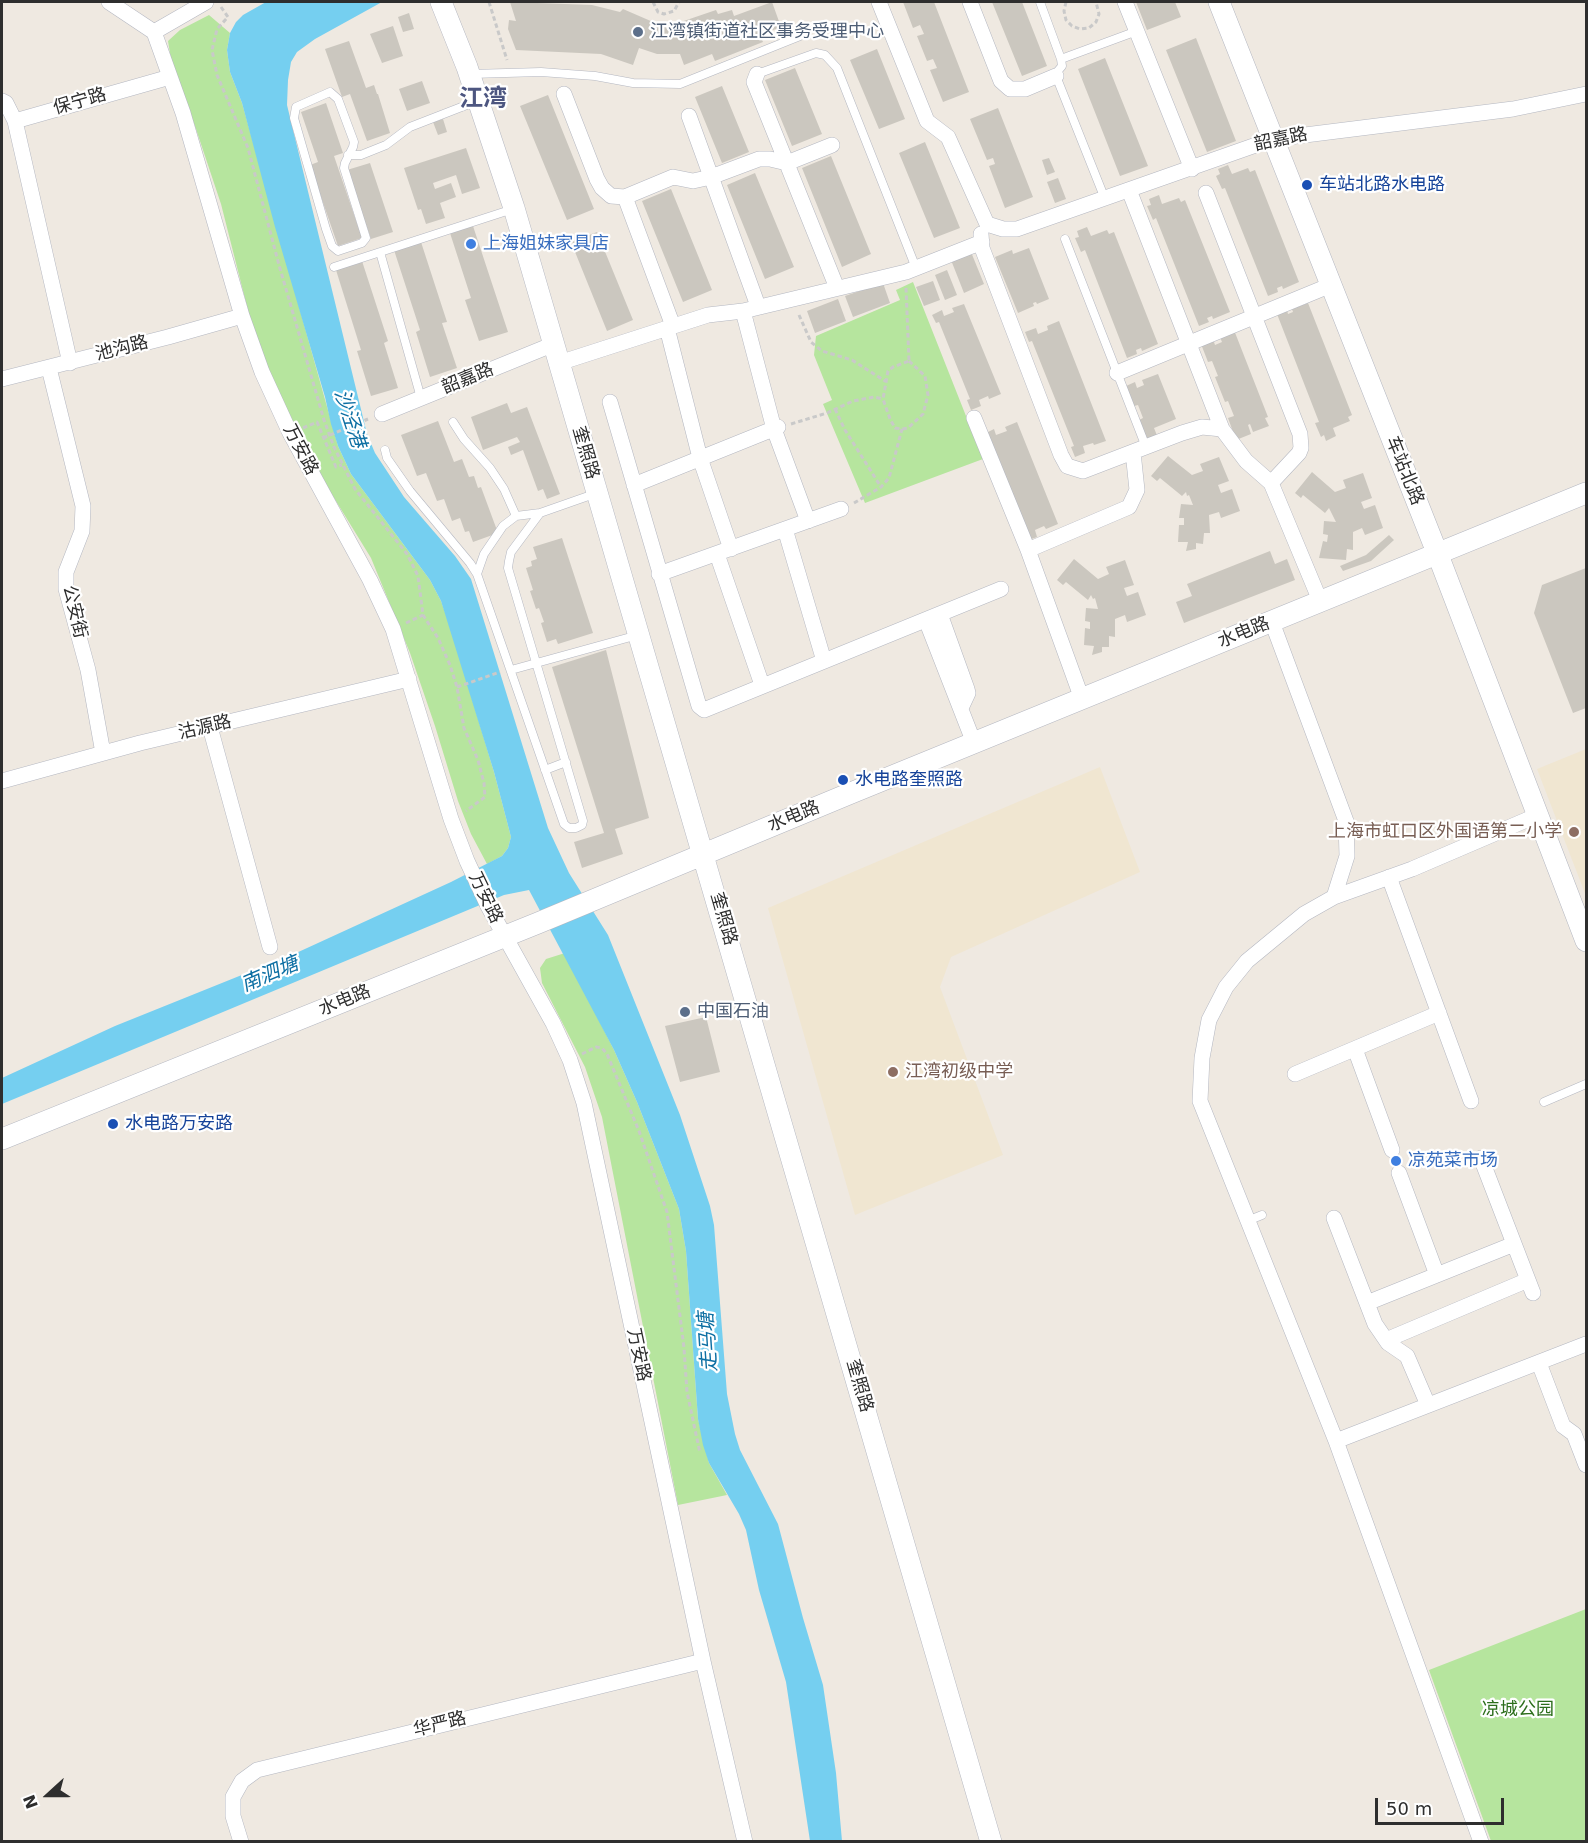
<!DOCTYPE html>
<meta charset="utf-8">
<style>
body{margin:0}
#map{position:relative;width:1588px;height:1843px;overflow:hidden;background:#efe9e1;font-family:"DejaVu Sans",sans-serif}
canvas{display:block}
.frame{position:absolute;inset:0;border:3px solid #2e2e2e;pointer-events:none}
.north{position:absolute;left:18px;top:1765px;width:60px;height:60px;-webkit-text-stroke:4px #fff;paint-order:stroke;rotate:249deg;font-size:16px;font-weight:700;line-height:24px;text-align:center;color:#2e2e2e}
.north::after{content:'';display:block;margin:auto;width:21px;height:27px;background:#2e2e2e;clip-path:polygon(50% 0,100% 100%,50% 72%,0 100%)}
.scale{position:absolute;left:1375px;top:1798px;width:129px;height:27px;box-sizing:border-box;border:3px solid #2e2e2e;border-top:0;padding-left:8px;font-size:18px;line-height:21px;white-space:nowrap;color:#2e2e2e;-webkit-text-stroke:4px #fff;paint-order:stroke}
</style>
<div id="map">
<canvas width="1588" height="1843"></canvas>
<div class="frame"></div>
<div class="north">N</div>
<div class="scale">50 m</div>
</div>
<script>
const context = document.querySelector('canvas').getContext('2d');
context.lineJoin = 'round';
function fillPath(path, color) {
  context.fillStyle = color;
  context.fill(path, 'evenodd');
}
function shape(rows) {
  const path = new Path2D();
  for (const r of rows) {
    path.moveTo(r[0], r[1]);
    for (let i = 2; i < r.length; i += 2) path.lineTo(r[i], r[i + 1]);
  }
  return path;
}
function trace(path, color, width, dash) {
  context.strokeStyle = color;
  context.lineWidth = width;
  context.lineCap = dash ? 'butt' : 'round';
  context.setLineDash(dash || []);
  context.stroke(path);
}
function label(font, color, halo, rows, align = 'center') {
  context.font = font + ' "DejaVu Sans","Noto Sans SC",sans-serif';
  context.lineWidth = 4.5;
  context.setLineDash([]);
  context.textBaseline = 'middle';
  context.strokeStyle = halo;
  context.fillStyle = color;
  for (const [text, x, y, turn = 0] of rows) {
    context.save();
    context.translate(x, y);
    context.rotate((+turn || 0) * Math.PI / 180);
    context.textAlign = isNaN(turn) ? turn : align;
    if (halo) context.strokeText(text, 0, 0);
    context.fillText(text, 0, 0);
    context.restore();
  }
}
const education = shape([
 [1586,749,1586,896,1537,769],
 [1100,767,1140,872,951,957,940,987,1003,1155,855,1215,768,908]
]);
const green = shape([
 [209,15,230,33,227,50,230,72,242,103,338,446,351,474,430,580,441,601,451,629,494,772,511,837,508,848,502,856,487,864,471,834,458,801,435,726,410,653,371,558,315,467,272,382,255,338,221,204,196,129,172,66,168,41,180,30],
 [913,282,983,459,865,503,823,404,832,400,814,355,816,336,900,300,896,290],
 [565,953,614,1050,637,1102,679,1209,686,1251,698,1419,709,1463,727,1495,678,1505,602,1117,585,1067,542,983,540,968,546,959],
 [1586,1609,1586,1841,1491,1841,1429,1670]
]);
const water = shape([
 [266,2,382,2,315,39,297,52,291,62,288,80,287,105,367,434,375,453,404,497,455,556,471,579,548,828,569,873,608,935,680,1115,710,1206,714,1225,727,1394,735,1434,740,1450,778,1524,803,1618,823,1685,836,1773,842,1841,810,1841,786,1682,759,1590,746,1530,739,1514,709,1463,703,1445,698,1419,686,1251,679,1209,637,1102,614,1050,529,890,504,895,2,1104,2,1078,115,1026,294,954,451,882,502,856,508,848,511,837,494,772,441,601,430,580,351,474,338,446,331,424,325,397,275,227,242,103,230,72,227,50,230,33,236,22,243,15]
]);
const building = shape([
 [510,2,592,5,620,12,623,9,653,22,672,25,716,10,718,14,732,10,734,16,772,2,781,27,760,35,763,42,715,61,712,54,684,65,680,54,657,54,639,48,633,65,601,54,516,50,508,29,509,20,516,21],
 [903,2,934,2,969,92,943,102,930,70,937,68,933,59,927,61,917,36,924,34,920,25,913,28],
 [992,2,1022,2,1047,66,1022,76],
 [1136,2,1175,2,1181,17,1147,30],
 [409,13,414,29,403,32,398,17],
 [393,26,403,56,382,63,370,34],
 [1196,38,1236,141,1207,152,1166,50],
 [349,41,366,88,374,85,377,94,378,94,390,133,367,141,350,94,342,97,325,49],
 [877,49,905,119,879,129,850,60],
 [1105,58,1148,166,1120,176,1078,69],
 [795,68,822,134,792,146,765,80],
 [422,81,430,103,407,111,399,89],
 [722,86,749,152,722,163,695,97],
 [548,95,594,209,567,220,520,106],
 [326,103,343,153,334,156,362,238,338,246,310,165,318,162,301,112],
 [998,108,1033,197,1005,208,989,166,995,164,993,158,987,160,970,119],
 [443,119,447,132,438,135,433,122],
 [925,142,960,228,934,238,899,153],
 [466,148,480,188,462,194,456,175,433,183,435,189,451,183,456,197,440,203,445,218,426,224,421,209,418,210,404,168],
 [831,156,871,254,842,267,802,168],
 [1049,158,1055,172,1047,175,1042,160],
 [370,163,393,232,371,239,347,170],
 [1228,165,1232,174,1248,168,1250,172,1255,170,1299,282,1283,289,1282,286,1277,288,1278,292,1268,296,1225,188,1222,189,1216,176,1220,174,1218,169],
 [755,173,794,267,765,279,727,185],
 [1058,178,1066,199,1055,203,1047,182],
 [671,189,712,290,683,302,642,201],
 [1159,195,1162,204,1179,198,1181,202,1185,200,1230,312,1213,319,1212,316,1207,318,1209,322,1199,326,1156,218,1153,220,1147,206,1151,205,1149,199],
 [473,226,508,332,479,341,465,300,471,298,450,233],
 [1087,227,1091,236,1107,230,1109,234,1114,232,1158,344,1142,351,1141,348,1136,350,1137,354,1127,358,1085,250,1081,252,1075,238,1079,237,1077,231],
 [597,232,633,320,607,331,571,242],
 [421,242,447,322,442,323,457,368,430,377,416,332,420,330,394,250],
 [1029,248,1049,299,1037,304,1036,302,1033,303,1034,306,1018,313,995,257,1012,250,1013,254],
 [971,252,984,284,964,293,951,260],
 [362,261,388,341,384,343,398,388,371,396,357,351,361,350,336,270],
 [947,270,957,295,945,300,935,275],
 [933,281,940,300,924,306,916,287],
 [883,283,890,303,853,317,845,296],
 [838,299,846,321,815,333,807,311],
 [1308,303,1352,415,1348,417,1350,421,1333,428,1336,436,1326,441,1324,435,1321,437,1315,423,1319,422,1277,314,1287,310,1288,314,1293,312,1292,309],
 [964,304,1001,394,989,399,988,396,979,400,981,406,971,410,967,400,970,399,939,322,936,323,932,315,942,310,944,316,954,312,952,308],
 [1059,321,1106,441,1094,445,1093,443,1083,446,1085,453,1075,457,1071,447,1074,446,1032,341,1029,342,1025,332,1036,328,1038,334,1048,330,1047,326],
 [1234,330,1268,417,1265,418,1269,426,1253,432,1250,424,1248,425,1251,434,1236,440,1228,418,1234,416,1228,401,1225,402,1215,377,1218,376,1212,361,1208,362,1201,344,1213,339,1215,345,1222,342,1219,335],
 [1158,374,1176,419,1154,428,1158,438,1146,443,1137,421,1143,418,1138,405,1134,406,1126,386,1135,382,1137,388,1144,385,1142,380],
 [507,403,511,413,527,407,560,494,547,499,543,489,538,491,523,450,511,455,508,447,520,442,517,437,483,450,471,417],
 [438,421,454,462,462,459,469,477,474,476,478,488,481,487,498,533,473,542,469,531,465,532,460,518,452,521,444,499,437,501,426,473,417,476,401,435],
 [1017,422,1058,524,1046,529,1044,526,1035,530,1037,537,1026,541,984,434,994,429,996,435,1007,431,1005,427],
 [1168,456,1192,475,1203,471,1200,464,1219,457,1229,481,1218,485,1221,493,1232,489,1240,511,1221,518,1219,512,1209,515,1210,533,1204,533,1203,544,1196,543,1196,549,1186,551,1188,542,1178,542,1179,525,1184,525,1184,518,1179,518,1181,504,1193,505,1189,495,1187,496,1186,492,1182,496,1160,478,1157,481,1151,476],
 [1312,472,1335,492,1346,488,1343,480,1363,473,1372,498,1361,502,1364,509,1375,505,1383,528,1365,535,1362,528,1353,532,1353,550,1347,549,1346,560,1319,558,1323,541,1327,542,1328,535,1323,534,1324,521,1336,522,1329,508,1325,513,1303,495,1301,498,1295,493],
 [1389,535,1394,540,1371,561,1343,571,1340,566,1366,555],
 [562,538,593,633,558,644,556,639,547,642,541,623,544,622,539,608,536,609,530,591,533,590,526,568,532,566,531,561,537,559,533,547],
 [1270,551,1275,564,1287,559,1295,580,1184,623,1176,602,1192,596,1187,584],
 [1074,559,1098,579,1109,574,1106,567,1125,560,1134,585,1124,588,1127,596,1138,592,1146,615,1127,622,1125,615,1115,619,1115,637,1109,636,1109,647,1102,647,1102,652,1092,655,1094,646,1084,645,1085,628,1090,629,1090,622,1085,621,1086,608,1098,609,1095,598,1093,599,1091,595,1088,600,1066,582,1063,585,1057,580],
 [1586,568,1586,708,1573,713,1534,613,1542,585],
 [606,650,649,818,615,829,623,854,582,868,574,842,604,833,552,667],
 [706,1017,720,1072,680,1082,665,1026]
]);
const path = shape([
 [489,2,507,60],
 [653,2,658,12,664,14,674,11,679,2],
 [1066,2,1064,11,1066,20,1072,26,1080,29,1089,28,1096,22,1099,14,1096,2],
 [221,7,228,17,217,29,212,50,217,75,248,148,279,265,324,420,334,447,355,489,407,554,418,576,423,615,438,638,450,665,457,687,464,728,478,760,484,783,485,797,466,811],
 [906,288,909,361],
 [799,315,811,342,822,351,852,360,885,381],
 [909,361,925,376,928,395,923,414,908,428,902,429,895,428,890,419,883,399,888,371,893,367,909,361],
 [835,409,845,430,881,487],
 [791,424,827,413,853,401,874,397,883,399],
 [303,428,317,422,336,467,342,465],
 [854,503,881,487,889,478,902,429],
 [406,623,423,615],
 [457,687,500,672],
 [582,1054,596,1047,602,1048,607,1054,639,1131,667,1212,684,1348,687,1392,700,1453]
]);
const lane = shape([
 [1040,2,1061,59,1062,66,1057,72,1056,76,1105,199],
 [1061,59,1137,31],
 [471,74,541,72,595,76,633,83,680,84,800,36],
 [757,74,816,53,825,55,837,68,916,268],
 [330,92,338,99,354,142,353,147,345,163,344,168,366,238,362,243,338,251,332,246,326,229,294,118,296,107,330,92],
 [348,155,361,155,386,145,410,127,477,101],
 [1065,239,1146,447],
 [380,252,421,398],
 [334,267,513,209],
 [453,422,464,439,490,468,504,489,516,516],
 [385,450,387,458,410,491,470,563,477,574,564,824,569,828,576,828,582,825,583,821,508,568,509,561,511,552,540,513,597,493],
 [477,574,484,554,503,526,516,516,540,513],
 [511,670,638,635],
 [545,770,566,762],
 [1544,1102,1586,1084],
 [1247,1221,1262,1215]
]);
const street = shape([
 [109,2,154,32,183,113,242,316,262,372,290,433,370,580,393,629,451,819,467,861,488,906,553,1023,570,1060,584,1103,703,1661,745,1842],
 [879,2,927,121,948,137,987,224],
 [970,2,1001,81,1010,89,1025,89,1056,76],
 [1125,2,1192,169],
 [154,32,206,2],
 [757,74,754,82,837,288],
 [564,94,597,179,602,188,611,196,625,197,673,177,693,181,711,177,759,159,770,159,787,163,832,145],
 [2,101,6,103,15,121,70,363],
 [689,116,758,306],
 [15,121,170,77],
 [1129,190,1222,429,1246,461,1271,483,1321,603],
 [1206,193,1300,434,1301,448,1299,453,1271,483],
 [625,197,673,326],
 [987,224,1003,229,1017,229,1273,139,1513,109,1586,94],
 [981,234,982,248,1061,455,1067,466,1083,471,1182,433,1202,427,1222,429],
 [743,311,774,429,808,521],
 [667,328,700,458,731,549],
 [559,363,708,315,743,311,906,272,982,242],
 [49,368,83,506,82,531,66,572,66,589,88,670,103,753],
 [1117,373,1331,285],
 [2,379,168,337,242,316],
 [610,402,699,706,704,710,1001,589],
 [382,414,554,344],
 [974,418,1028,550,1082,699],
 [634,485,778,427],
 [785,529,824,661],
 [1028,550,1129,507,1137,490,1133,452],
 [717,554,761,682,765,685],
 [659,574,841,509],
 [940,614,967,689,968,693,961,708],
 [926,620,974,743],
 [1272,622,1346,821,1347,856,1334,897],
 [210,727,270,947],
 [2,781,140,743,409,679],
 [1389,877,1471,1101],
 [1355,1049,1392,1150],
 [1295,1074,1439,1013],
 [1481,1158,1533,1293],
 [1399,1173,1437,1275],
 [1334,1218,1375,1324,1388,1343,1407,1356,1428,1405],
 [1367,1303,1514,1244],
 [1386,1340,1528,1280],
 [1539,1363,1563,1426,1574,1434,1586,1465],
 [1336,1441,1586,1344],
 [241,1842,233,1816,233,1797,242,1781,257,1770,703,1661],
 [1481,1842,1336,1441,1200,1101,1202,1058,1209,1020,1226,987,1247,961,1304,914,1334,897,1412,869,1538,815]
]);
const secondary = shape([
 [441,2,467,67,514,208,991,1842],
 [1219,2,1438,555,1586,941],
 [2,1139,538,923,851,793,1586,493]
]);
const pathBridge = shape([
 [323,438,368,419]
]);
const markers = [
 [638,32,6,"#5c6f8a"],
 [1307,185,6,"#1a4fb4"],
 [471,244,6,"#3f7fe0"],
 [843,780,6,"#1a4fb4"],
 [1574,832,6,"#8d6e63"],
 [685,1012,6,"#5c6f8a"],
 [893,1072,6,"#8d6e63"],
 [113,1124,6,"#1a4fb4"],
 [1396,1161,6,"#3f7fe0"]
];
const serviceNames = [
 ["江湾镇街道社区事务受理中心",650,32],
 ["中国石油",697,1012]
];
const streetNames = [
 ["保宁路",80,102,-16],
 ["韶嘉路",1281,140,-12],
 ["池沟路",122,349,-14],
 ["韶嘉路",468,379,-22],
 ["万安路",300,450,62],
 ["奎照路",585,453,74],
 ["车站北路",1404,471,68],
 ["公安街",74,612,77],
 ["水电路",1244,633,-22],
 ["沽源路",205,728,-13],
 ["水电路",794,817,-22],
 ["万安路",485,898,64],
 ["奎照路",723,919,74],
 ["水电路",345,1001,-22],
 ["万安路",638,1355,78],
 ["奎照路",859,1386,74],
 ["华严路",440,1725,-14]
];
const transitNames = [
 ["车站北路水电路",1319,185],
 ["水电路奎照路",855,780],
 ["水电路万安路",125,1124]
];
const shopNames = [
 ["上海姐妹家具店",483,244],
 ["凉苑菜市场",1408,1161]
];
const educationNames = [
 ["上海市虹口区外国语第二小学",1562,832],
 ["江湾初级中学",905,1072,"left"]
];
const parkNames = [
 ["凉城公园",1518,1710]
];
const waterNames = [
 ["沙泾港",349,419,72],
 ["南泗塘",270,975,-23],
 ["走马塘",709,1342,-94]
];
const districtNames = [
 ["江湾",483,100]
];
fillPath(education, '#f0e6d1');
fillPath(green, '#b6e59e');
fillPath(water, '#75cff0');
fillPath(building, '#cbc7bf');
trace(lane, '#b4b7c1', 9);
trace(street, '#b4b7c1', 16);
trace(secondary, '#b4b7c1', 22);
trace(path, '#c9c9c9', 3, [4.5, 3]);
trace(lane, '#fff', 8);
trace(street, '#fff', 15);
trace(secondary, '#fff', 21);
trace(pathBridge, '#c9c9c9', 3, [4.5, 3]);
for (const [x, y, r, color] of markers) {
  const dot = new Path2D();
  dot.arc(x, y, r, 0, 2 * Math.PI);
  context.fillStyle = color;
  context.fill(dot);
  trace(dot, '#fff', 2);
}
label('18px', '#4e5e75', '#fff', serviceNames, 'left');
label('18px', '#2e2e2e', '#fff', streetNames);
label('18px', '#164399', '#fff', transitNames, 'left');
label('18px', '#366cbe', '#fff', shopNames, 'left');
label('18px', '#785e54', '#fff', educationNames, 'right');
label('18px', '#2c6e1b', '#fff', parkNames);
label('italic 20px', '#0d6fa3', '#fff', waterNames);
label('bold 24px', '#4d5680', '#fff', districtNames);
</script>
